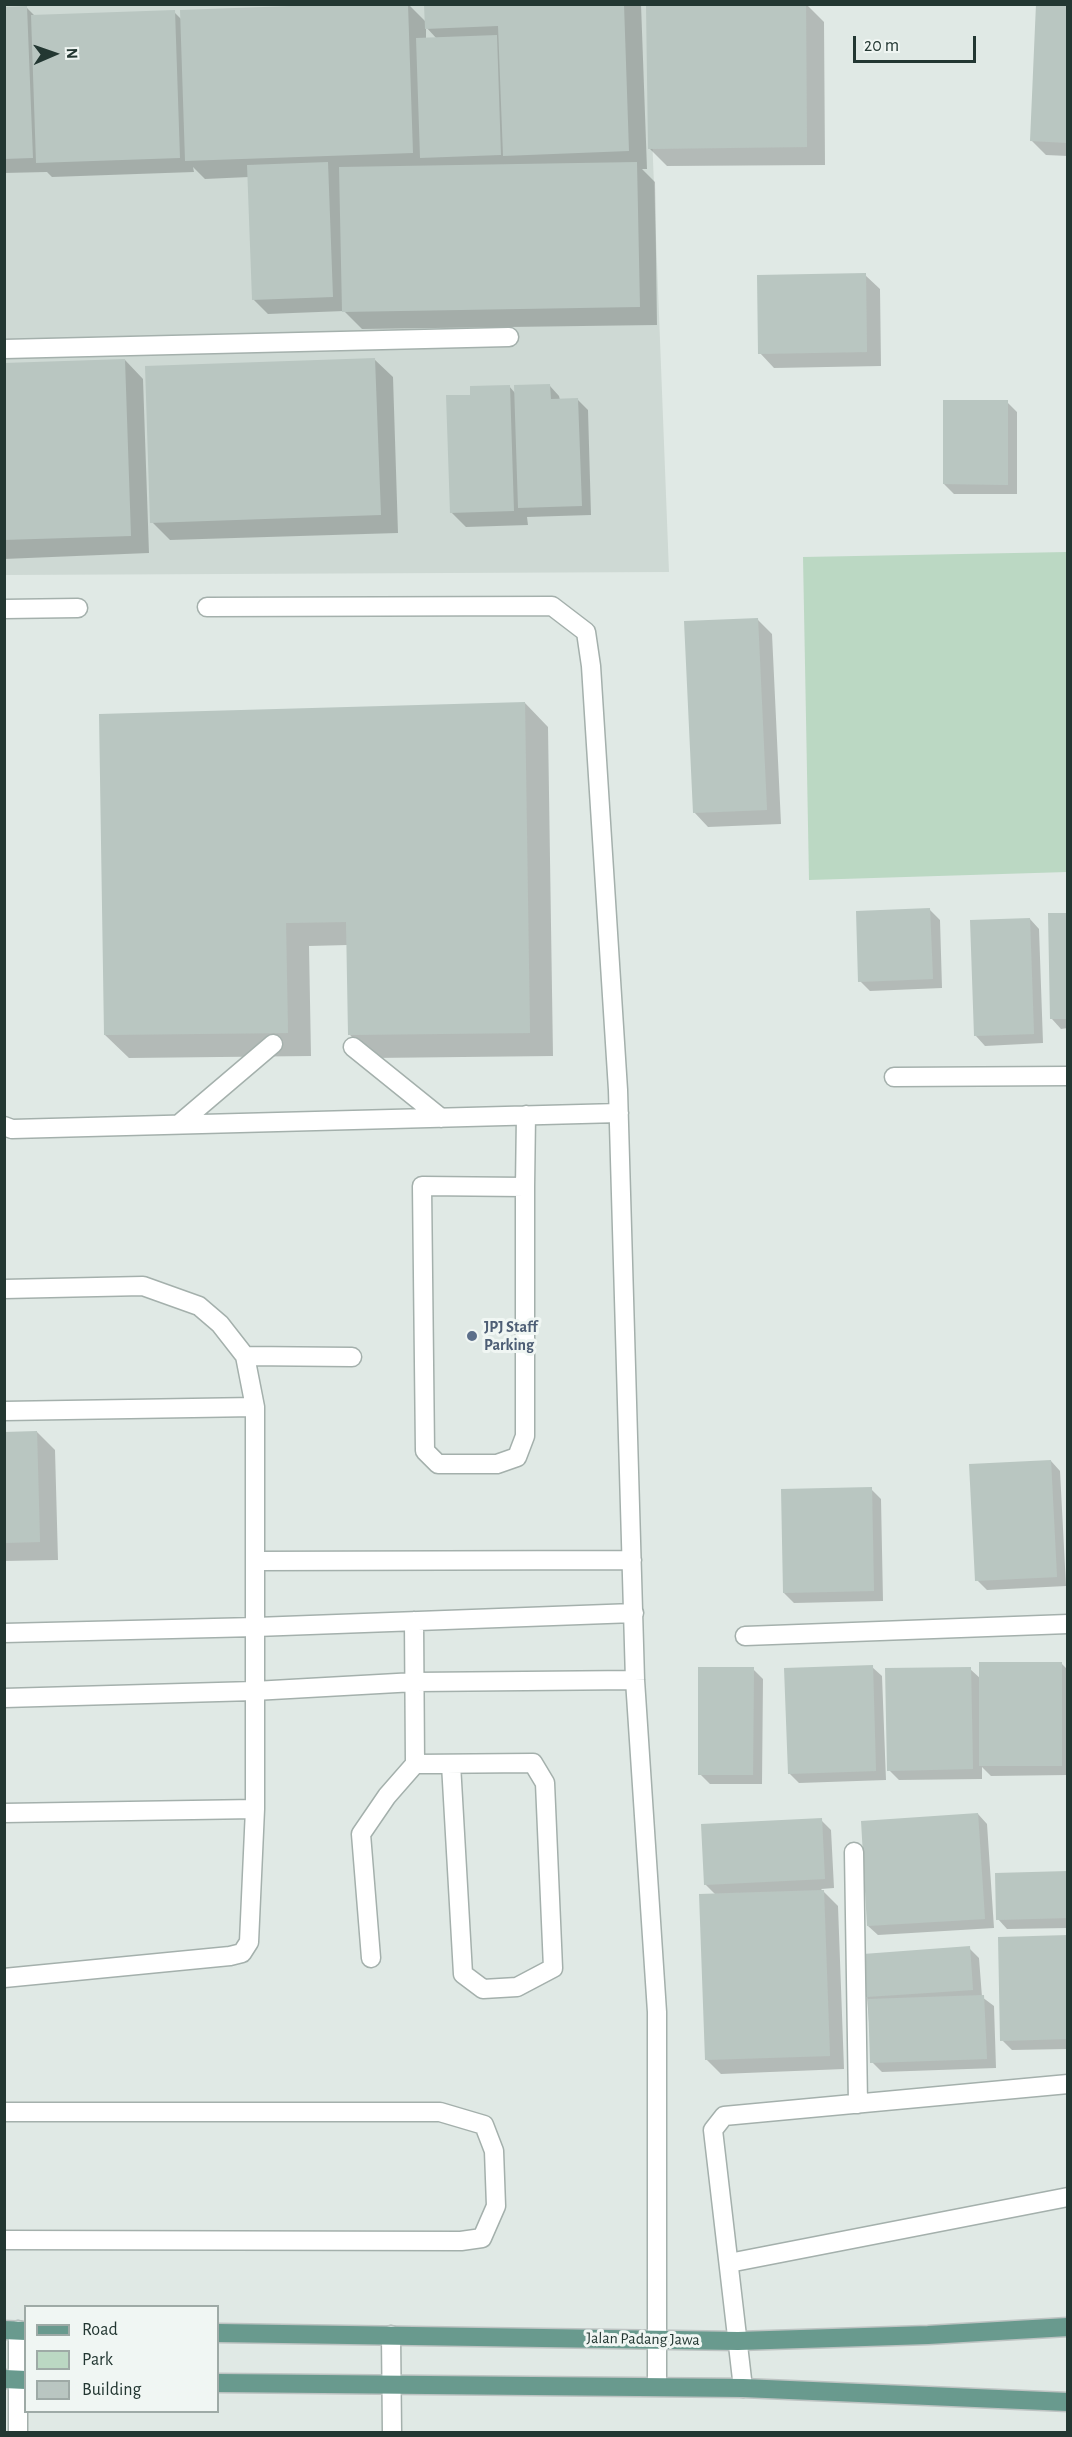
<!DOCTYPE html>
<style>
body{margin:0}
#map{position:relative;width:1072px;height:2437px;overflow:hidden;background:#e0e9e5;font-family:"Alegreya Sans",sans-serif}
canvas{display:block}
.frame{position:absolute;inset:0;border:6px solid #233732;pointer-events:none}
.legend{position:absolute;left:24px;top:2305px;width:195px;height:108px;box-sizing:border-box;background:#f0f6f3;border:2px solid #9eaaa6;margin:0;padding:8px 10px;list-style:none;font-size:18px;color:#233732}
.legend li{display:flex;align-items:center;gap:12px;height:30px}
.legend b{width:30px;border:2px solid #9eaaa6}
.north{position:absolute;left:24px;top:24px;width:60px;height:60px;-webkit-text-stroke:4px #f0f6f3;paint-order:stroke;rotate:88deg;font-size:16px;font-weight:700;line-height:24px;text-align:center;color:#233732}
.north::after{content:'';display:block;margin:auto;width:21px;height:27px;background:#233732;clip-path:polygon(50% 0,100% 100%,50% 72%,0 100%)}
.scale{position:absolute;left:853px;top:36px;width:123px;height:27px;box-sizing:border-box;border:3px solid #233732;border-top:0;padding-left:8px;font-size:18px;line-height:21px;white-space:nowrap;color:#233732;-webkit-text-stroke:4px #f0f6f3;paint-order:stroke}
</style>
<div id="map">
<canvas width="1072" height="2437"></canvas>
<div class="frame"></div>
<ul class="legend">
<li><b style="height:8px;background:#699a8e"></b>Road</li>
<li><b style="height:16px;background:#bbd8c3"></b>Park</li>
<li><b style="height:16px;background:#b9c6c1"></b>Building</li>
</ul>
<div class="north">N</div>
<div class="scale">20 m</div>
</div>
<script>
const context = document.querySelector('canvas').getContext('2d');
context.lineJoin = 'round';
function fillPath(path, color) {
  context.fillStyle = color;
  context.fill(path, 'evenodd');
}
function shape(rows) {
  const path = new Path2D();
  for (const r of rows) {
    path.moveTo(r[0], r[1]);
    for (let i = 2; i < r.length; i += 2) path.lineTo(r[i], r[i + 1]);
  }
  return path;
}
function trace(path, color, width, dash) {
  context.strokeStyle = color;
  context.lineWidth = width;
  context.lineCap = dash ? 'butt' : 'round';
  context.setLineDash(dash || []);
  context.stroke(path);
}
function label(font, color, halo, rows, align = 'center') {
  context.font = font + ' "Alegreya Sans",sans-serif';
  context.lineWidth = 6;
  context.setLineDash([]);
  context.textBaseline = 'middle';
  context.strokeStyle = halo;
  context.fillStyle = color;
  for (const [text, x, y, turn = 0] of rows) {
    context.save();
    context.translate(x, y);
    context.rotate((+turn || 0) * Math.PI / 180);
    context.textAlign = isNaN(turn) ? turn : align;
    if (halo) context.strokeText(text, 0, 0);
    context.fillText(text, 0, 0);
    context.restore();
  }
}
const built = shape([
 [4,5,647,5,669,572,5,575]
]);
const green = shape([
 [1067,552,1067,872,809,880,803,557]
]);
const shadow = shape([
 [387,4,408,4,427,23,426,4,641,4,647,169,642,169,655,182,657,325,362,329,344,311,268,314,253,299,249,177,205,179,193,167,194,172,52,177,47,172,4,173,4,8,27,8,36,17,174,12,182,20],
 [426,27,437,39,426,39],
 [806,4,824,22,825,165,667,166,649,148],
 [1068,4,1068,156,1046,155,1032,141],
 [865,275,880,289,881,366,774,368,760,353],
 [374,359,393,377,398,533,170,540,152,522],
 [125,360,143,379,149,553,4,559,4,365],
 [509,386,515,393,550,386,559,396,560,400,578,400,588,410,591,515,527,517,528,525,466,527,451,512,471,396],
 [1007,402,1017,412,1017,494,954,494,944,484],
 [758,620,772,634,781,824,708,827,694,812],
 [525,703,548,727,553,1056,373,1058,349,1034,348,945,309,946,311,1056,129,1058,105,1035],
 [930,910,940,920,942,988,870,991,860,981],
 [1068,914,1068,1028,1061,1029,1052,1019],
 [1030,919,1039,929,1043,1043,985,1046,976,1036],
 [37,1432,55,1450,58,1560,4,1561,4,1433],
 [1051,1461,1060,1471,1066,1586,987,1590,977,1580],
 [871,1489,881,1499,883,1601,794,1603,784,1593],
 [1061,1663,1068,1670,1068,1775,991,1776,982,1767,982,1779,899,1780,889,1770,970,1669,981,1679],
 [872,1667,882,1676,886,1780,799,1783,789,1773],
 [753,1669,763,1679,762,1784,710,1784,700,1774],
 [978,1814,987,1824,994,1928,878,1935,868,1926],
 [821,1820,831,1830,834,1888,821,1889,838,1906,844,2069,721,2074,706,2059,716,1895,705,1884],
 [1068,1872,1068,1928,1007,1929,998,1919],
 [1068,1937,1068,2049,1012,2050,1002,2040],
 [969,1948,979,1958,982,1997,994,2006,996,2068,882,2072,872,2062,867,1996]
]);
const building = shape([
 [345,4,408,4,413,153,185,161,180,10],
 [424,4,624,4,629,151,503,156,498,26,425,29],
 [806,4,807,147,648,149,646,5],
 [1036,4,1068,4,1068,143,1030,141],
 [27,6,33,158,4,159,4,7],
 [175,10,180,158,36,163,31,15],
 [497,35,501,155,420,158,416,38],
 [328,162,333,297,252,300,247,165],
 [637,162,640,307,342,312,339,167],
 [866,273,867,352,758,354,757,275],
 [375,358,381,515,150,523,145,366],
 [125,359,131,536,4,540,4,363],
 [550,384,551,399,578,398,582,506,518,508,514,385],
 [510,385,514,511,450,513,446,395,470,395,470,386],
 [943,400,1008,400,1008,485,943,484],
 [758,618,767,810,693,813,684,621],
 [525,702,530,1033,348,1035,346,922,286,923,288,1033,104,1035,99,714],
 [930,908,933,979,858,982,856,911],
 [1048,913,1068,913,1068,1019,1050,1019],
 [1030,918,1034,1034,974,1036,970,920],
 [37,1431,40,1542,4,1543,4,1432],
 [1051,1460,1057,1577,975,1581,969,1464],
 [872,1487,874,1591,783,1593,781,1489],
 [979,1662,1062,1662,1062,1766,979,1766],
 [873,1665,876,1771,788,1774,784,1668],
 [698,1667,754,1667,753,1775,698,1775],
 [971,1667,973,1769,887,1771,885,1668],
 [978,1813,985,1919,867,1926,861,1821],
 [822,1818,825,1879,704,1885,701,1824],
 [1068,1871,1068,1918,996,1920,995,1873],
 [824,1890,830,2056,705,2060,699,1894],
 [1068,1935,1068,2039,1000,2041,998,1937],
 [970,1946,973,1990,866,1997,863,1954],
 [984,1995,987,2059,870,2063,868,1999]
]);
const lane = shape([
 [207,607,552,606,586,632,591,666,618,1090,635,1680,657,2012,657,2386],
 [4,609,78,608],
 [353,1047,441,1118],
 [179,1124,273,1044],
 [4,1126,12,1129,619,1113],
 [525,1187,422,1186,425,1451,438,1464,497,1464,517,1457,525,1436,525,1187,526,1115],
 [4,1289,143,1286,199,1306,220,1324,245,1356,255,1407],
 [245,1356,352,1357],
 [4,1411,255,1407,255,1561,632,1560],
 [414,1621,415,1764,533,1763,545,1783,553,1968,517,1987,483,1989,463,1974,451,1764],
 [4,1633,256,1627,634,1613],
 [4,1698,254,1691,415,1682,635,1680],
 [4,1813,255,1809],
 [371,1958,361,1834,387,1796,415,1764],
 [4,1978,230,1956,242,1953,249,1942,255,1809,255,1561],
 [4,2112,440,2112,484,2125,494,2151,496,2206,482,2238,461,2241,4,2240],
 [729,2263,1068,2197],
 [391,2335,392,2432],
 [18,2432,18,2330]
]);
const street = shape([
 [4,349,509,337],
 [894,1077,1068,1076],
 [745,1636,1068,1624],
 [854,1852,858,2104],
 [743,2388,713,2130,724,2116,1068,2084]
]);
const primary = shape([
 [4,2330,26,2331],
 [218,2333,738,2341,928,2335,1068,2327],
 [4,2379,26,2380],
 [218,2383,743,2388,1068,2402]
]);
const markers = [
 [472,1336,6,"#5c6f8a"]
];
const serviceNames = [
 ["JPJ Staff",484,1327],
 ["Parking",484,1345]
];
const streetNames = [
 ["Jalan Padang Jawa",643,2339,1]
];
fillPath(built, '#ced9d4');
fillPath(green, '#bbd8c3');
fillPath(shadow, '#0003');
fillPath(building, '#b9c6c1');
trace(lane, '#a4b0ac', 21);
trace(street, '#a4b0ac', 21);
trace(primary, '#bdc3c2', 21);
trace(lane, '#fff', 18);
trace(street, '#fff', 18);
trace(primary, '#699a8e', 18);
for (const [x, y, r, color] of markers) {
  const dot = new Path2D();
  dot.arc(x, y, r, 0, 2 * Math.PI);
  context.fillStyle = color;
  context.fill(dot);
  trace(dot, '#f0f6f3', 2);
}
label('bold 16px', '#4e5e75', '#f0f6f3', serviceNames, 'left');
label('16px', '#233732', '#f0f6f3', streetNames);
</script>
